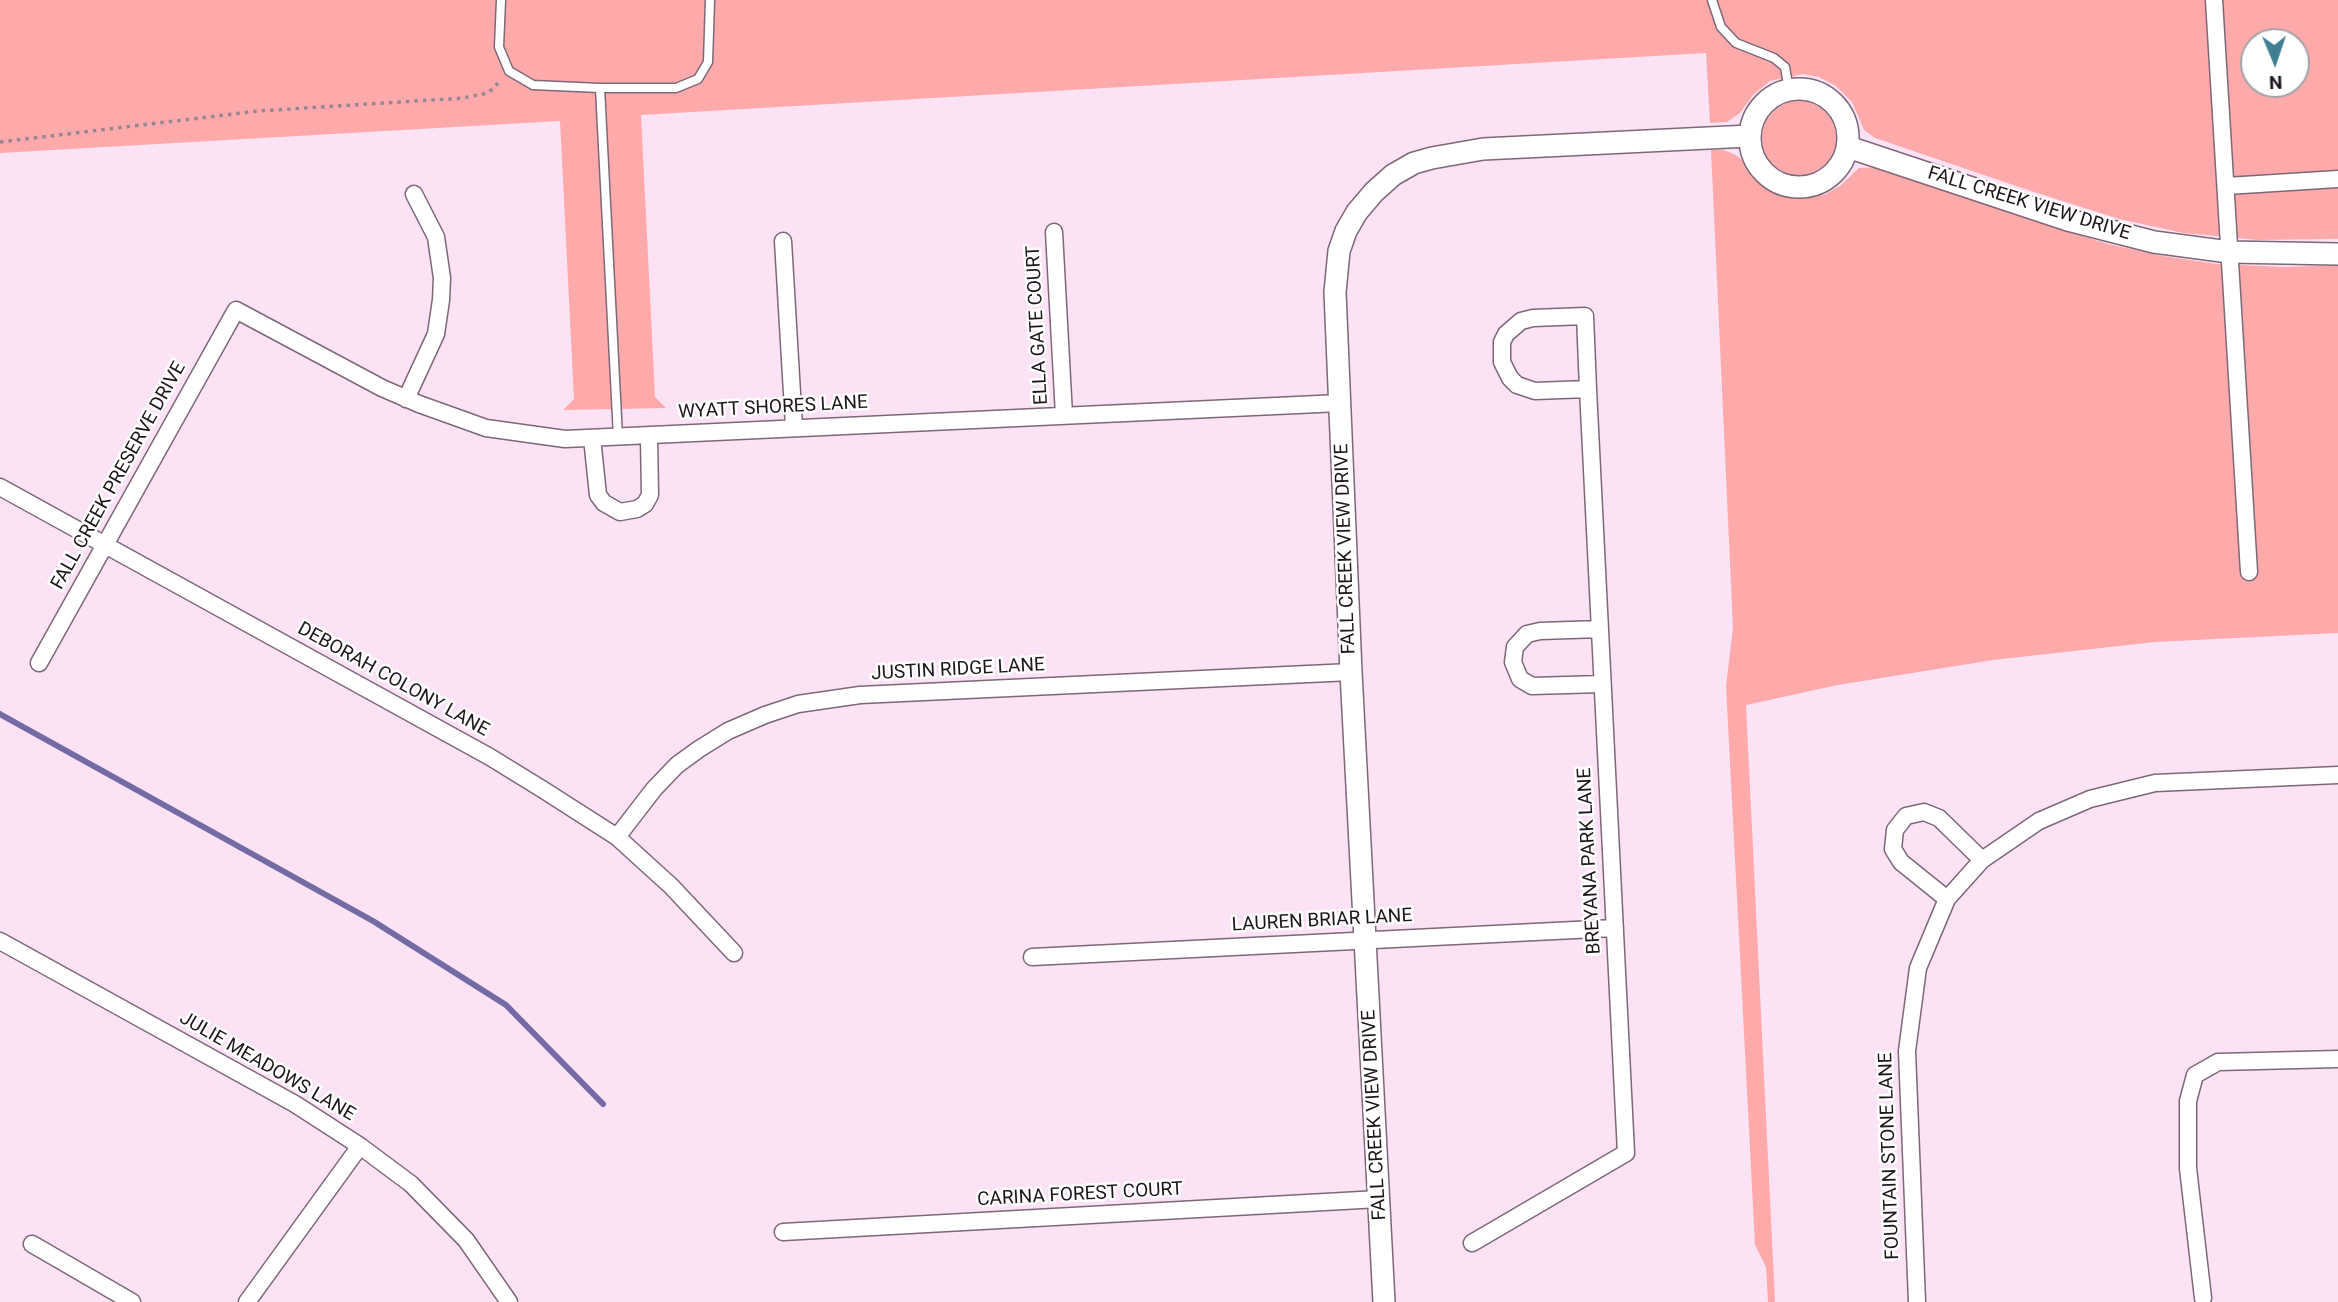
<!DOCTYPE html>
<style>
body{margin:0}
#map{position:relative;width:2338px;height:1302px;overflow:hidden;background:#fce2f5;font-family:Roboto,sans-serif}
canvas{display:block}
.north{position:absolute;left:2240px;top:28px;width:70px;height:70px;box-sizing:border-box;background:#fff;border:2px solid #a5a2a5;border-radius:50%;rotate:178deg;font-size:19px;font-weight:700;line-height:28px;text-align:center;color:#1f161d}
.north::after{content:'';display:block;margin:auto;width:24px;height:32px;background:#3f7e93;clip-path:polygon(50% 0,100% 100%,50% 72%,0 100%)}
</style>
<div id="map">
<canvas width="2338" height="1302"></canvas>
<div class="north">N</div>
</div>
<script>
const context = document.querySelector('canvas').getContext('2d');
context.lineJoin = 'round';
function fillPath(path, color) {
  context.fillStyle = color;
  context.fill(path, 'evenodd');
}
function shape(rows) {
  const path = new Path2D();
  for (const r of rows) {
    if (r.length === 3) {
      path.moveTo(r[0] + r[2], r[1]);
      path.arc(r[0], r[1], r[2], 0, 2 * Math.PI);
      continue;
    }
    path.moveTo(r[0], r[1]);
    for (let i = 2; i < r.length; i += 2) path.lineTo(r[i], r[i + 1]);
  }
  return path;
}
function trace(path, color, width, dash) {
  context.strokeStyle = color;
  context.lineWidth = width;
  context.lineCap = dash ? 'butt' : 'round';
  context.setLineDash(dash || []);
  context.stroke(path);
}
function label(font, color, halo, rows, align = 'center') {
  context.font = font + ' Roboto,sans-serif';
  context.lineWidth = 5;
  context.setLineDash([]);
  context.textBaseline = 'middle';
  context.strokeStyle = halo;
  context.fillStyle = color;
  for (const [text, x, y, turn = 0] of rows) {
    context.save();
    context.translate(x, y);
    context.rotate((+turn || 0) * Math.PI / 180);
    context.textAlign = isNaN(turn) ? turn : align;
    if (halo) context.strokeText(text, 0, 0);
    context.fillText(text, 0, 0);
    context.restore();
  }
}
const green = shape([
 [0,0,2338,0,2338,239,2258,240,2183,233,2119,219,2034,192,1875,138,1864,130,1852,102,1836,86,1819,77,1803,74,1770,81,1753,95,1740,113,1727,122,1710,123,1706,53,641,115,655,397,666,408,563,410,574,399,560,121,0,153],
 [2254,42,2296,42,2296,84,2254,84],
 [1799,138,37],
 [1711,150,1723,150,1734,154,1741,159,1762,185,1777,195,1795,199,1824,195,1840,186,1859,168,1879,167,2050,226,2108,244,2163,256,2217,264,2287,267,2338,265,2338,633,2155,642,1993,660,1838,685,1746,705,1775,1302,1768,1302,1766,1267,1755,1245,1726,686,1733,628]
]);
const stream = shape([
 [0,714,373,921,506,1005,603,1104]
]);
const path = shape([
 [0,142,258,111,463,98,488,93,501,80]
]);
const service = shape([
 [501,0,499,47,509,71,533,85,600,88],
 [1712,0,1721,27,1736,43,1774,58,1785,67,1789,90],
 [618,437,600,88,676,88,698,79,708,62,710,0]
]);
const minor = shape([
 [2214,0,2249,572],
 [2227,186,2338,179],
 [1054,232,1064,415],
 [783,241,794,427],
 [406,399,436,334,441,300,442,278,436,237,414,194],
 [592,438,598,495,604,503,620,512,637,509,645,504,650,495,649,436],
 [0,487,490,757,542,789,617,837,671,886,734,953],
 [1600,629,1540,631,1527,634,1515,647,1513,662,1520,679,1532,686,1602,684],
 [39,663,236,310,382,388,419,404,486,428,565,439,1340,403],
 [617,837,654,789,677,765,699,749,728,731,765,715,798,704,860,695,1351,672],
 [1947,899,1901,862,1893,849,1895,830,1906,816,1924,812,1939,818,1982,860],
 [0,941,295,1104,360,1146,411,1184,466,1240,509,1302],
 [1032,957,1615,928],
 [783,1232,1379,1199],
 [1472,1243,1626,1153,1588,389,1535,391,1517,385,1510,378,1502,362,1502,342,1506,334,1521,321,1533,318,1585,316,1588,389],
 [32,1244,132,1302],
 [2203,1298,2188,1168,2188,1101,2195,1075,2218,1062,2338,1059],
 [247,1302,360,1146],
 [1917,1302,1907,1051,1918,968,1947,899,1982,860,2039,821,2090,799,2155,783,2338,775]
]);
const tertiary = shape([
 [1799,138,49],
 [1848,147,2068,220,2154,242,2229,252,2338,254],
 [1384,1302,1351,672,1335,292,1339,251,1346,231,1357,212,1374,192,1393,175,1414,163,1432,158,1483,149,1749,136]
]);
const streetNames = [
 ["FALL CREEK VIEW DRIVE",2029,204,17],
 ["ELLA GATE COURT",1038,325,-93],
 ["WYATT SHORES LANE",773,408,-3],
 ["FALL CREEK PRESERVE DRIVE",119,476,-61],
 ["FALL CREEK VIEW DRIVE",1346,549,-92],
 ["JUSTIN RIDGE LANE",958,670,-3],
 ["DEBORAH COLONY LANE",393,680,29],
 ["BREYANA PARK LANE",1590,861,-93],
 ["LAUREN BRIAR LANE",1322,921,-3],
 ["JULIE MEADOWS LANE",267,1067,30],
 ["FALL CREEK VIEW DRIVE",1375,1115,-93],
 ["FOUNTAIN STONE LANE",1890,1156,-92],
 ["CARINA FOREST COURT",1080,1195,-3]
];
fillPath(green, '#faa');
trace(stream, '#756ba4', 6);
trace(service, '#7d6778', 11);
trace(minor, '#7d6778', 19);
trace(tertiary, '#7d6778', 24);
trace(path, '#988693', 3.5, [3.5, 5]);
trace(service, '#fff', 8);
trace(minor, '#fff', 16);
trace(tertiary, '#fff', 21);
label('19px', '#1f161d', '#fff', streetNames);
</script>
